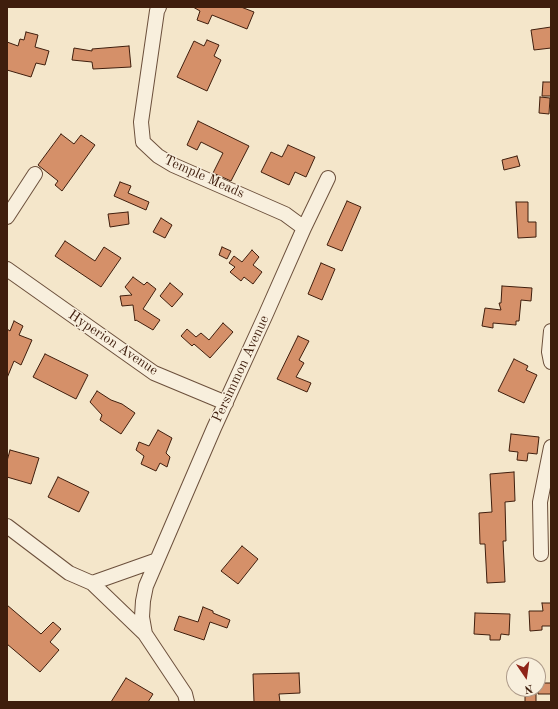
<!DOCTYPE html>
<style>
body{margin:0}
#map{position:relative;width:558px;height:709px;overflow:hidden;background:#f4e6ca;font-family:"Old Standard TT",serif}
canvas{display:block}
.frame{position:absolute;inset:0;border:8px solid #3f1e0d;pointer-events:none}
.north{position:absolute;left:506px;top:657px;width:40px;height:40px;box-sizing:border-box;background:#f8efdd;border:1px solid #ae9b8a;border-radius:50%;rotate:167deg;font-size:11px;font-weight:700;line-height:16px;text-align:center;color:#3f1e0d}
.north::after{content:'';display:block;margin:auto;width:14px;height:18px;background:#8f2418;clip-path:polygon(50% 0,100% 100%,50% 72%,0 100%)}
</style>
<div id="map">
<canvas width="558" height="709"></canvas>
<div class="frame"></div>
<div class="north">N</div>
</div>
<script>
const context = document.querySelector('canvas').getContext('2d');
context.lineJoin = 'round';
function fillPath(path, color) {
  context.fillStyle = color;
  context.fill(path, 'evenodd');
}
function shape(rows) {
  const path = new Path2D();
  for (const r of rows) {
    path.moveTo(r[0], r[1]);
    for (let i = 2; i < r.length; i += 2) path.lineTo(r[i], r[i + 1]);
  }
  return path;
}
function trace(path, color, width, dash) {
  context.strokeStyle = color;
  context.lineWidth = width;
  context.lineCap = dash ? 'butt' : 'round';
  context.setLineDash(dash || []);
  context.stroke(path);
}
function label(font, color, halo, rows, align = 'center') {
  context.font = font + ' "Old Standard TT",serif';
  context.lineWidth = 3;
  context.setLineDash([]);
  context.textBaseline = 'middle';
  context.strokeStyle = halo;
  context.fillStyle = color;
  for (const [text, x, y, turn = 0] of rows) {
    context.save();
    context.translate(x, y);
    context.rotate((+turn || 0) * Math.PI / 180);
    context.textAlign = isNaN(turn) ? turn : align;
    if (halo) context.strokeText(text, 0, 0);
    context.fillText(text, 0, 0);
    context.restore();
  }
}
const building = shape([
 [193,7,241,7,254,12,247,29,212,15,208,24,197,20,200,11,193,7],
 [551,27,551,48,534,50,531,30,551,27],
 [26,32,38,35,35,47,49,51,45,65,36,63,31,77,7,70,7,42,18,46,20,39,24,40,26,32],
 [207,40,219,45,214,56,221,60,207,91,177,77,194,41,204,46,207,40],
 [129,46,131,67,93,69,92,62,72,60,74,48,92,51,92,49,129,46],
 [543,82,551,82,551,96,542,96,543,82],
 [540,97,550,98,549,114,539,113,540,97],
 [198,121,249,146,231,181,213,173,223,153,201,142,197,150,187,145,198,121],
 [61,134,74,144,81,135,95,145,62,191,55,185,58,181,38,165,61,134],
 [288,145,315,157,306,177,295,172,289,185,261,172,271,152,282,157,288,145],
 [517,156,520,166,504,170,502,160,517,156],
 [120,182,131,186,128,193,149,202,146,210,114,196,120,182],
 [347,201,361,207,342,251,327,245,347,201],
 [516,202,528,202,528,222,536,222,536,237,518,238,516,202],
 [128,212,129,224,110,227,108,214,128,212],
 [161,218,172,225,165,238,153,232,161,218],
 [65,241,95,261,104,247,121,258,101,287,55,256,65,241],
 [222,247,231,251,227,259,219,255,222,247],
 [252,250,259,257,253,265,262,272,253,284,244,277,241,281,230,272,235,267,229,263,234,256,242,262,252,250],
 [321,263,335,269,322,300,308,294,321,263],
 [133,277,144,285,147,282,156,289,143,309,160,320,153,330,136,320,135,321,133,305,122,306,120,296,132,295,125,287,133,277],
 [170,283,183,294,172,307,160,296,170,283],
 [502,286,532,288,531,301,521,300,519,321,516,321,516,325,493,323,493,328,482,326,485,308,501,310,499,303,501,303,502,286],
 [14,321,23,326,19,335,32,340,21,365,14,361,7,378,7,329,10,331,14,321],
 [223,323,233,332,210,358,194,344,192,346,181,336,187,329,196,337,201,333,209,340,223,323],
 [298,336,309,341,299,360,304,363,296,377,311,383,307,392,277,379,298,336],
 [45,354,88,375,76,399,33,377,45,354],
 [514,359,528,366,526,370,537,375,524,403,498,391,514,359],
 [97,391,111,400,122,404,135,413,121,434,100,420,102,415,90,402,97,391],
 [158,430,172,438,166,453,170,457,167,467,160,463,156,471,141,464,144,456,136,450,139,442,149,446,158,430],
 [511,434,539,437,537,454,528,453,527,461,517,460,518,452,509,451,511,434],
 [10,450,39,458,31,484,7,477,7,461,10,450],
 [514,472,515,501,505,502,506,541,503,541,505,582,487,583,485,544,480,544,479,513,492,512,490,474,514,472],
 [58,477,89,492,79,512,48,497,58,477],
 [242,546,258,559,238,584,221,571,242,546],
 [542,603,551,603,551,626,542,626,542,630,530,631,529,611,543,611,542,603],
 [7,605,41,634,53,622,61,629,50,642,59,650,40,672,7,644,7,605],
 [203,607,213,611,213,613,230,620,227,628,210,622,204,640,174,630,179,616,198,622,203,607],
 [475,613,510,614,509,635,501,634,500,640,490,640,490,635,474,634,475,613],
 [299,673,300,693,279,694,280,702,254,702,253,674,299,673],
 [126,678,153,694,148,702,111,702,126,678],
 [538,683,551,683,551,694,538,694,538,683],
 [525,689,536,689,536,702,525,702,525,689]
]);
const minor = shape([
 [159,7,157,11,141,122,143,142,158,156,173,165,285,214,304,228],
 [7,217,35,174],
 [7,269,154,373,226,403],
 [551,331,549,352,551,362],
 [7,526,69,573,92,583,145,634],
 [541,554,540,502,551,447],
 [92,583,157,560],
 [187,702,185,694,145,634,142,617,143,601,146,586,214,428,266,314,304,228,328,178]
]);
const streetNames = [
 ["Temple Meads",204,177,24],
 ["Hyperion Avenue",113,343,34],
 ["Persimmon Avenue",241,369,-65]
];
fillPath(building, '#d59069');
trace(building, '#3f1e0d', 1);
trace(minor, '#6c503c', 16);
trace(minor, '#f8efdd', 14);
label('14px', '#3f1e0d', '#f8efdd', streetNames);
</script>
